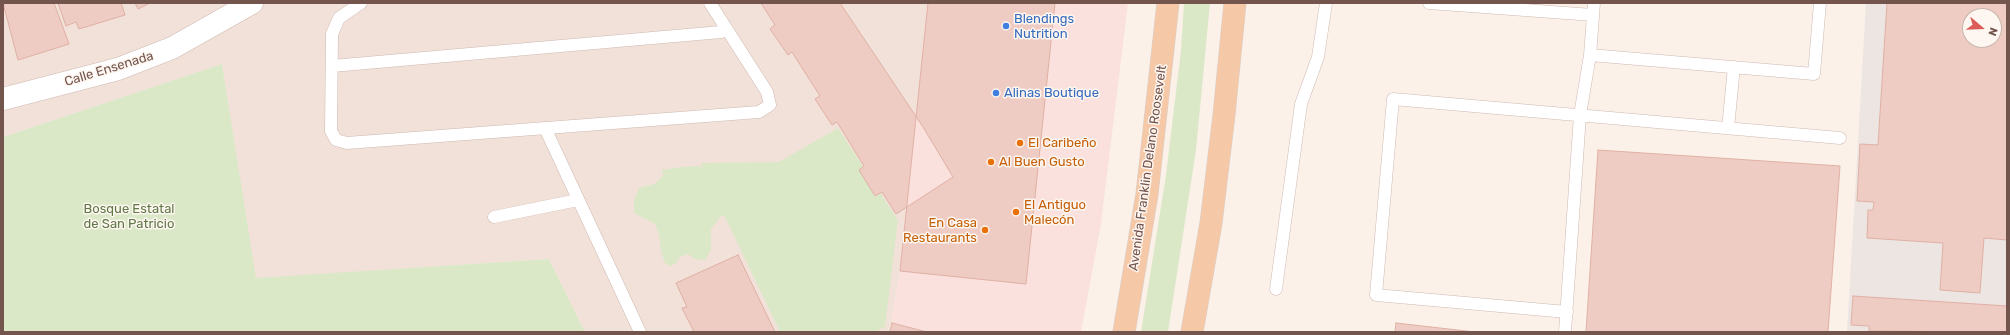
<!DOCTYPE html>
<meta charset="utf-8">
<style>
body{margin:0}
#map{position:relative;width:2010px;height:335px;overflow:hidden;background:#fbf1e9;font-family:Rubik,sans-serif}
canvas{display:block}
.frame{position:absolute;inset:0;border:4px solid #74554e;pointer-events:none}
.north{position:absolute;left:1962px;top:8px;width:40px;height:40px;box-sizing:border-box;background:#fef6f0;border:1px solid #c7b6af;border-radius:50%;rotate:109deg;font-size:11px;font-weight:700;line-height:16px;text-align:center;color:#74554e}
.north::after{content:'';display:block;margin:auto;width:14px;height:18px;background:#dc5c57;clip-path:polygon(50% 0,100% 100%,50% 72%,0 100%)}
</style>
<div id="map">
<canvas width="2010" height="335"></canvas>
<div class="frame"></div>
<div class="north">N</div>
</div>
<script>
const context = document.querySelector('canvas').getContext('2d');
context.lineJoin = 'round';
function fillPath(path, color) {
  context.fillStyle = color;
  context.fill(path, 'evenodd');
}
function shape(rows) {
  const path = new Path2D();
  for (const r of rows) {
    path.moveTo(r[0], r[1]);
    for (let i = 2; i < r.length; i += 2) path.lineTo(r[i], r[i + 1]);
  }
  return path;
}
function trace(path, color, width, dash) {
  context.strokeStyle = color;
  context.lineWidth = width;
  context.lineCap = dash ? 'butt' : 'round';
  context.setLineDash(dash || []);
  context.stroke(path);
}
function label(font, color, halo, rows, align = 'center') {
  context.font = font + ' Rubik,sans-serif';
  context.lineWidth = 3;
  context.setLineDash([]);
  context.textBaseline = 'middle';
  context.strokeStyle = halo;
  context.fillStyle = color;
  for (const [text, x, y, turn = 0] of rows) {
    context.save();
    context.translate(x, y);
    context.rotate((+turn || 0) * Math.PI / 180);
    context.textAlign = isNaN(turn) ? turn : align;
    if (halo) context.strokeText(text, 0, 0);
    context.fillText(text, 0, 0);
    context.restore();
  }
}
const residential = shape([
 [3,3,928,3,900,271,890,332,585,332,549,259,255,279,222,65,3,137]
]);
const commercial = shape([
 [928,3,1128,3,1101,224,1081,332,890,332,900,271]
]);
const industrial = shape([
 [1866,3,2007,3,2007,332,1847,332],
 [1970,16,1994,16,1994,40,1970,40]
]);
const green = shape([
 [1184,3,1210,3,1196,150,1168,332,1141,332,1166,175,1181,50],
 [222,64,256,278,549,259,585,332,3,332,3,137],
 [838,128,898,220,885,327,874,332,780,332,724,215,720,217,711,229,711,250,705,260,695,259,688,254,680,257,675,264,670,266,665,263,661,252,659,235,655,224,634,213,634,200,639,188,654,184,663,176,662,170,681,167,699,166,703,168,701,163,779,162]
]);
const building = shape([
 [3,3,54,3,69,44,18,60,3,3],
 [58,3,121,3,125,15,79,29,76,22,66,26,58,3],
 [135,3,150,3,138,9,135,3],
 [761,3,840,3,923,127,953,177,896,214,882,192,875,196,859,170,864,166,837,122,832,125,815,99,820,96,792,52,788,55,770,29,775,25,761,3],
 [928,3,1055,3,1026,284,900,271,928,3],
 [1887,3,2007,3,2007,240,1984,238,1980,293,1940,290,1943,243,1867,238,1868,210,1873,210,1874,202,1857,201,1860,144,1878,145,1887,3],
 [1970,16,1994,16,1994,40,1970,40,1970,16],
 [1598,150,1840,166,1828,332,1586,332,1598,150],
 [738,255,775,332,694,332,682,308,687,307,676,283,738,255],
 [1853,296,2007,306,2007,332,1869,331,1869,326,1851,325,1853,296],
 [892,323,927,332,890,332,892,323],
 [1396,323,1475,332,1395,332,1396,323]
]);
const service = shape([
 [361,3,339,18,332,34,331,131,336,140,347,143,759,112,770,105,767,92,710,3],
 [1429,3,1593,15],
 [1590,55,1814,74,1820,3],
 [332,66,721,32,726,28],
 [545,128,640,332],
 [1728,128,1734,67],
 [494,217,578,200],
 [1276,289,1301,104,1318,57,1326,3],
 [1567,312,1376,295,1393,99,1840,138],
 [1565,332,1580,115,1590,55,1594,3]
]);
const minor = shape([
 [3,99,118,69,172,48,252,3]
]);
const primary = shape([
 [1124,332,1147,194,1168,3],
 [1192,332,1211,223,1224,115,1235,3]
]);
const markers = [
 [1006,26,4,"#3f7fe0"],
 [996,93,4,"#3f7fe0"],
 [1020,143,4,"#e8710a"],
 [991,162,4,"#e8710a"],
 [1016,212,4,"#e8710a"],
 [985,230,4,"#e8710a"]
];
const shopNames = [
 ["Blendings",1014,19],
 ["Nutrition",1014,34],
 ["Alinas Boutique",1004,93]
];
const streetNames = [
 ["Calle Ensenada",109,69,-17],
 ["Avenida Franklin Delano Roosevelt",1148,168,-82]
];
const foodNames = [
 ["El Caribeño",1028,143],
 ["Al Buen Gusto",999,162],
 ["El Antiguo",1024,205],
 ["Malecón",1024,220],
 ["En Casa",977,223,"right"],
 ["Restaurants",977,238,"right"]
];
const parkNames = [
 ["Bosque Estatal",129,209],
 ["de San Patricio",129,224]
];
fillPath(residential, '#f2e1d8');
fillPath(commercial, '#fae1de');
fillPath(industrial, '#ece5e2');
fillPath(green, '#dbe8c8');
fillPath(building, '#efccc3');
trace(building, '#e0b0a4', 1);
trace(service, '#cfb9b2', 13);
trace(minor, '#cfb9b2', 23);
trace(primary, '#d8cfcd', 23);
trace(service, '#fff', 12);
trace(minor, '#fff', 22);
trace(primary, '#f5c9a7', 22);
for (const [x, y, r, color] of markers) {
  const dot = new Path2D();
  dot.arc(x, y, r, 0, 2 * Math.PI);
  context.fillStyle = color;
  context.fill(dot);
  trace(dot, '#fef6f0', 1.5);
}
label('13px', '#366cbe', '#fef6f0', shopNames, 'left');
label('13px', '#74554e', '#fef6f0', streetNames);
label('13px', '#c56008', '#fef6f0', foodNames, 'left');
label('13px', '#5f7947', '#fef6f0', parkNames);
</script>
